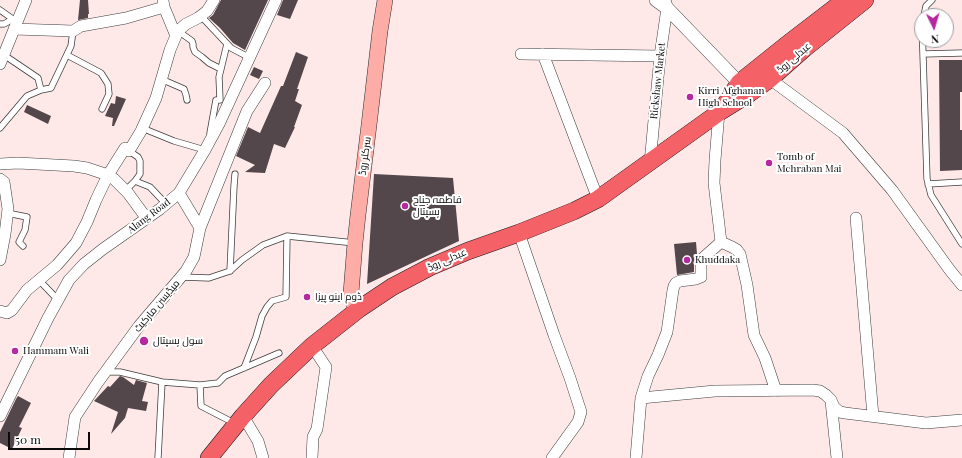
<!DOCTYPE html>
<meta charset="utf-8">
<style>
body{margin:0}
#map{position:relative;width:962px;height:458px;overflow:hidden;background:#fee8e8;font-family:"Playfair Display",serif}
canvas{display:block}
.north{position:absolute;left:914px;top:8px;width:40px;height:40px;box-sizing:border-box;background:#fff;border:1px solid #9d9d9d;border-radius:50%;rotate:175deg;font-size:11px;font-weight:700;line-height:16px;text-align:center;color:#0a0a0a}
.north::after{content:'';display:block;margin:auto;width:14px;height:18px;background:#b5289f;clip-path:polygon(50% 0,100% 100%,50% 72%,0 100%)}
.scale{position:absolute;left:8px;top:432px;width:82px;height:18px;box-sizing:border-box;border:2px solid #0a0a0a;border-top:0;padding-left:5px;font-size:12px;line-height:14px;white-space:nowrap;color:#0a0a0a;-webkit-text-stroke:3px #fff;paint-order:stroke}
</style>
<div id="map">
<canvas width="962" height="458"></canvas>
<div class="north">N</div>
<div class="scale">50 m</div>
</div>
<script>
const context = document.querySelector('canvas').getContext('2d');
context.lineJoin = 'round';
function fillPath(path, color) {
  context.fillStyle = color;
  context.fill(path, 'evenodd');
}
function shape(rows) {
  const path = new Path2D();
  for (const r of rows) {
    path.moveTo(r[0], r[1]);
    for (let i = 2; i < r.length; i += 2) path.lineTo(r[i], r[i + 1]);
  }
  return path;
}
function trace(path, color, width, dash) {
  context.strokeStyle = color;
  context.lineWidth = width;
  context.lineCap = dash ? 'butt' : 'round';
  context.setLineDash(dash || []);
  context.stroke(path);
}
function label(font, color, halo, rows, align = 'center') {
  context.font = font + ' "Playfair Display",Cairo,serif';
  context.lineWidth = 4;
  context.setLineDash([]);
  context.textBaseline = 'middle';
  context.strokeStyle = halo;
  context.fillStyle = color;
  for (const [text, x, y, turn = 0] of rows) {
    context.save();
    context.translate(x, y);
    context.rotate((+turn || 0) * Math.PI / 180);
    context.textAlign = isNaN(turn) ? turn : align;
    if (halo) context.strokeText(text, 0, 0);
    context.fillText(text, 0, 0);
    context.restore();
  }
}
const building = shape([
 [80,0,88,0,89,14,88,14,88,18,78,20],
 [221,0,268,0,245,50,233,43,220,28,209,18,213,15],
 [283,0,298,0,290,19,277,15],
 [296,52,308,57,297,89,299,89,295,101,302,105,294,127,295,127,285,148,274,144,265,173,245,172,255,165,236,156,248,127,260,133,281,86,283,86],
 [939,60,962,60,962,92,960,92,960,130,962,130,962,170,940,171],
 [254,67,263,71,259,79,250,75],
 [116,96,126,99,114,126,112,126,113,118,105,116,111,103,115,104],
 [27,105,51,116,48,124,24,112],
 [374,174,453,178,459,241,367,284],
 [696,242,697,254,694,262,694,272,677,275,674,244],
 [120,376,123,377,134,385,136,380,147,383,142,401,148,402,146,411,128,408,125,418,111,434,118,412,94,401,108,386,110,387],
 [18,396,31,403,19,427,22,428,12,449,0,443,0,432,16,399]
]);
const service = shape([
 [0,10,17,22],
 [201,16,231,48,250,58],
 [924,16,926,6,932,0],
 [0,24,4,24,13,19],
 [922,24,927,179,931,195,962,244],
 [178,31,192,41,193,44,193,47,195,52,202,57,209,63,221,69],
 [923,54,962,53],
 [4,55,38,78,41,90],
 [67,55,101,73,108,84,109,94,102,109],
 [161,79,184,89,186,95,187,100],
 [0,128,27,96,41,90,51,88,71,46,73,31],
 [142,128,174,141,205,150],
 [210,133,216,100,220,100,219,77,227,44],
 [135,181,150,187,166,204],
 [928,184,962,182],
 [126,190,135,181,140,174,140,161,138,157,129,151],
 [7,213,27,217,25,230,19,242,23,246],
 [230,271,234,186,235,174],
 [182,277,209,278,230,271,242,260,263,245,287,236,355,243],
 [39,280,58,300],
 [244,368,256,337,262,316,267,307,272,301,286,297,287,236],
 [106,372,120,372,162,382,200,385,218,383,225,376,279,353],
 [200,385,201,406,234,423],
 [158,458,162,382]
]);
const minor = shape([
 [163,1,164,7,176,36],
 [14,29,73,31,81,26,126,18,164,7],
 [521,54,660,56],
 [543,54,598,199],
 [0,64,26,0],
 [766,76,843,133,892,190,949,269,962,285],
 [719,112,715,160,714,183,721,242],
 [650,163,660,56,667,8,666,3],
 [0,164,18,163,74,166,87,168,108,175,114,179,128,193,147,219],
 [0,179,4,182,8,209,5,234,0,260],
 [856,218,873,416],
 [200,228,247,111,265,83],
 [519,233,554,335,570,378,581,412,578,422,552,458],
 [721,242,732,247,737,250,740,254,747,285,754,335,765,358,776,391],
 [0,311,7,313,12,310,27,290,57,265,76,243,87,222,96,200,108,175,125,148,129,151,141,131,156,98,170,50,178,31,186,24,198,18,207,11,214,0],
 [641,398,715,391,813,390,820,391,826,395,831,400,834,407,840,412,845,413,926,423,962,420],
 [831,401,837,458],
 [0,416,48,318,69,280,84,264,103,249,160,209,179,193,205,150,219,124,276,0],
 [243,416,258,441,263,458],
 [69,458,75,417,98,382,139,326,186,271,194,257,200,228,179,193],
 [312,458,313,437,317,429,326,367,312,346],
 [636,458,641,398,648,376,658,355,667,332,673,290,674,286,676,283,680,281,696,279,701,277,701,262,703,258,721,242]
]);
const tertiary = shape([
 [656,0,667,8,746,90]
]);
const secondary = shape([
 [359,309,353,302,351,293,355,243,358,215,369,125,380,31,385,0]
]);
const primary = shape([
 [723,108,739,83,789,43,845,0],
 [209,458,243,416,271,385,312,346,359,309,392,287,430,267,468,251,519,233,574,211,598,199,721,111,750,93,770,79,805,48,865,0]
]);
const markers = [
 [690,97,4,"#b5289f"],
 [769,163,4,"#b5289f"],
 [405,206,4,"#b5289f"],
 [687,260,4,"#b5289f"],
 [307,297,4,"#b5289f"],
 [144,341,5,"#b5289f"],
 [15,351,4,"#b5289f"]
];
const streetNames = [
 ["عبدلی روڈ",794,58,-41],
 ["Rickshaw Market",658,81,-84],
 ["سرکلر روڈ",365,156,-82],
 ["Alang Road",149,216,-37],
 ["عبدلی روڈ",447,260,-24],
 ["میڈیسن مارکیٹ",157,306,-50]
];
const poiNames = [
 ["Kirri Afghanan",698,91],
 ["High School",698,103],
 ["Tomb of",777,157],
 ["Mehraban Mai",777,169],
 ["فاطمہ جناح",413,200],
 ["ہسپتال",413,212],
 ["Khuddaka",695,260],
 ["ڈوم اینو پیزا",315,297],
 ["سول ہسپتال",153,341],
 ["Hammam Wali",23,351]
];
fillPath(building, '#53474c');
trace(service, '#3d3d3d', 7);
trace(minor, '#3d3d3d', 12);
trace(tertiary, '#3d3d3d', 14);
trace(secondary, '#2c2c2c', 16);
trace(primary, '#1b1b1b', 18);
trace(service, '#fff', 5.5);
trace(minor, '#fff', 11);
trace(tertiary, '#fff', 13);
trace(secondary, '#fdada5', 15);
trace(primary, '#f46268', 17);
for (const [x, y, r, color] of markers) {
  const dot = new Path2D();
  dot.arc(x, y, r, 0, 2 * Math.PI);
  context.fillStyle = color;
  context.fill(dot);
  trace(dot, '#fff', 1.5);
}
label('10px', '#0a0a0a', '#fff', streetNames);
label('10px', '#0a0a0a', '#fff', poiNames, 'left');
</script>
